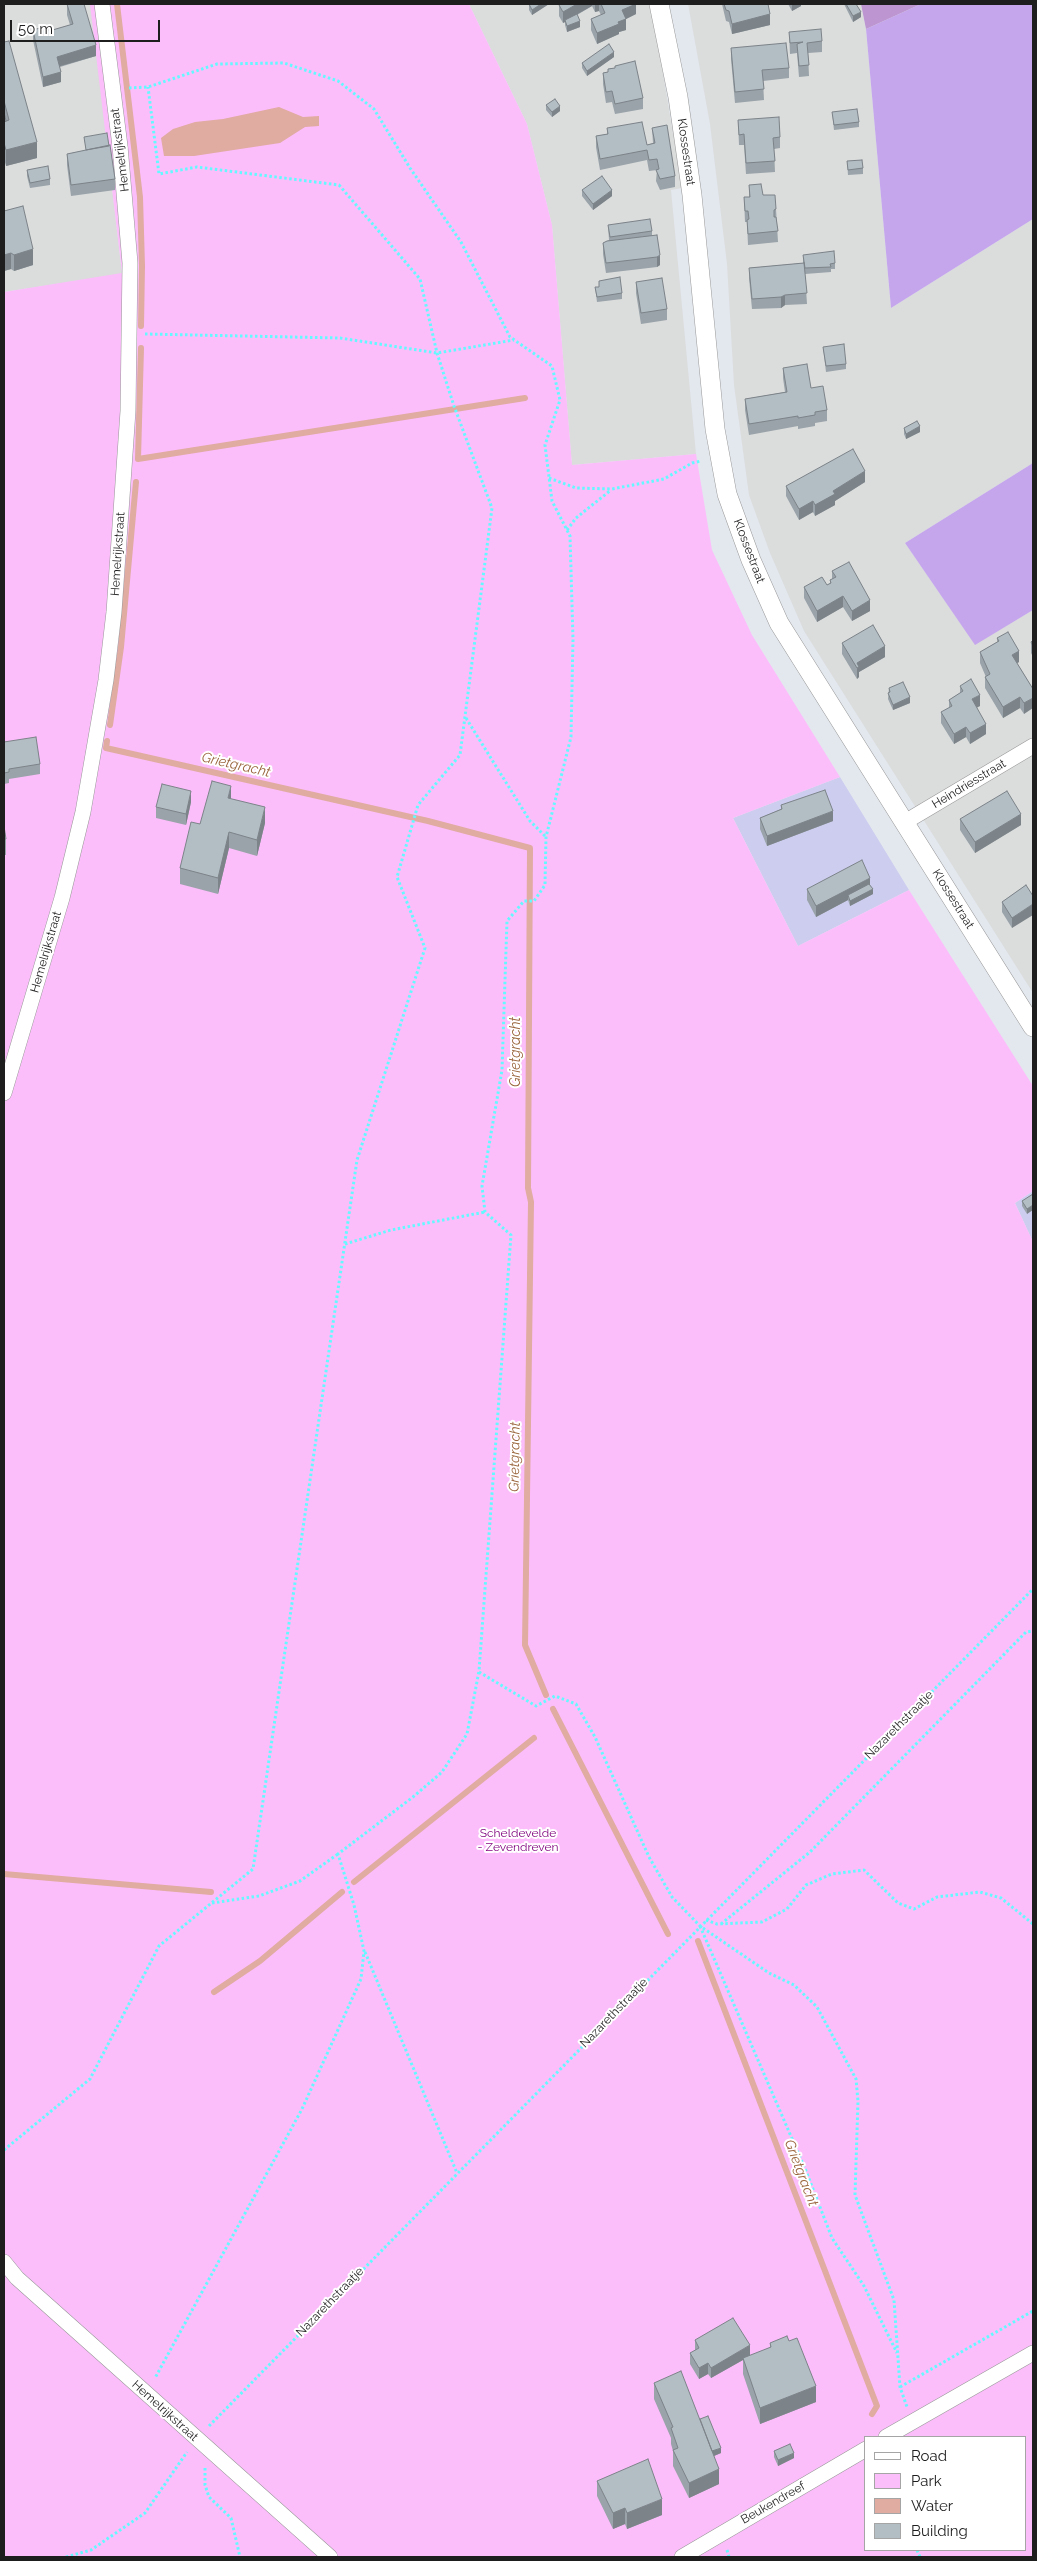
<!DOCTYPE html>
<style>
body{margin:0}
#map{position:relative;width:1037px;height:2561px;overflow:hidden;background:#e3e8ef;font-family:Raleway,sans-serif}
canvas{display:block}
.frame{position:absolute;inset:0;border:5px solid #1e1e1e;pointer-events:none}
.legend{position:absolute;left:864px;top:2436px;width:162px;height:115px;box-sizing:border-box;background:#fff;border:1px solid #a5a5a5;margin:0;padding:6px 9px;list-style:none;font-size:15px;color:#1e1e1e}
.legend li{display:flex;align-items:center;gap:10px;height:25px}
.legend b{width:25px;border:1px solid #a5a5a5}
.scale{position:absolute;left:10px;top:20px;width:150px;height:22px;box-sizing:border-box;border:2px solid #1e1e1e;border-top:0;padding-left:6px;font-size:15px;line-height:18px;white-space:nowrap;color:#1e1e1e;-webkit-text-stroke:4px #fff;paint-order:stroke}
</style>
<div id="map">
<canvas width="1037" height="2561"></canvas>
<div class="frame"></div>
<ul class="legend">
<li><b style="height:6px;background:#fff"></b>Road</li>
<li><b style="height:14px;background:#fcbdfb"></b>Park</li>
<li><b style="height:14px;background:#e0aba1"></b>Water</li>
<li><b style="height:14px;background:#b2bdc4"></b>Building</li>
</ul>
<div class="scale">50 m</div>
</div>
<script>
const context = document.querySelector('canvas').getContext('2d');
context.lineJoin = 'round';
function fillPath(path, color) {
  context.fillStyle = color;
  context.fill(path, 'evenodd');
}
function shape(rows) {
  const path = new Path2D();
  for (const r of rows) {
    path.moveTo(r[0], r[1]);
    for (let i = 2; i < r.length; i += 2) path.lineTo(r[i], r[i + 1]);
  }
  return path;
}
function trace(path, color, width, dash) {
  context.strokeStyle = color;
  context.lineWidth = width;
  context.lineCap = dash ? 'butt' : 'round';
  context.setLineDash(dash || []);
  context.stroke(path);
}
function label(font, color, halo, rows, align = 'center') {
  context.font = font + ' Raleway,sans-serif';
  context.lineWidth = 4;
  context.setLineDash([]);
  context.textBaseline = 'middle';
  context.strokeStyle = halo;
  context.fillStyle = color;
  for (const [text, x, y, turn = 0] of rows) {
    context.save();
    context.translate(x, y);
    context.rotate((+turn || 0) * Math.PI / 180);
    context.textAlign = isNaN(turn) ? turn : align;
    if (halo) context.strokeText(text, 0, 0);
    context.fillText(text, 0, 0);
    context.restore();
  }
}
const residential = shape([
 [4,4,91,4,122,274,4,292],
 [469,4,649,4,656,31,682,188,671,190,696,454,572,465,552,225,527,124],
 [688,4,861,4,866,29,891,308,1033,219,1033,463,905,543,975,644,1033,610,1033,993,804,631,770,553,749,495,734,385,727,264,710,124]
]);
const farmland = shape([
 [840,777,909,890,798,946,733,818],
 [1033,1191,1033,1242,1015,1203]
]);
const grass = shape([
 [921,4,1033,4,1033,219,891,308,866,29],
 [1033,463,1033,610,975,645,905,543]
]);
const forest = shape([
 [861,4,921,4,866,29]
]);
const park = shape([
 [90,4,469,4,527,124,552,225,572,465,696,454,712,550,752,635,840,777,733,818,798,946,909,890,1033,1086,1033,1191,1015,1203,1033,1242,1033,2557,4,2557,4,292,122,273],
 [866,2437,1026,2437,1026,2550,866,2550]
]);
const water = shape([
 [279,107,303,117,319,116,319,126,305,127,280,143,194,156,164,156,161,138,173,129,195,122,223,119]
]);
const stream = shape([
 [117,4,140,197,142,266,141,326],
 [141,348,138,459,525,398],
 [110,725,121,647,136,482],
 [107,741,106,748,428,821,530,848,528,1188,531,1202,525,1645,546,1695],
 [553,1709,668,1934],
 [4,1874,211,1892],
 [354,1882,534,1738],
 [698,1941,877,2406,872,2414],
 [214,1992,260,1961,342,1892]
]);
const path = shape([
 [129,88,148,87,217,64,284,63,338,81,374,109,410,168,461,242,510,337,552,366,560,400,545,445,552,501,570,536,573,639,571,737,546,837,545,885,534,901,524,901,507,921,502,1070,482,1186,485,1212,511,1235,479,1671,467,1734,442,1772,413,1797,338,1854,354,1905,364,1951,361,1979,302,2109,155,2378],
 [145,334,340,338,437,353,514,340],
 [549,478,576,488,612,489,664,479,692,463,701,461],
 [567,530,576,518,611,490],
 [466,718,530,821,546,837],
 [345,1244,391,1230,485,1212],
 [479,1672,536,1706,555,1696,576,1704,595,1737,649,1857,672,1897,700,1926,769,1973,794,1985,817,2007,856,2079,858,2101,855,2195,894,2300,900,2387,907,2407],
 [212,1903,259,1896,300,1881,338,1854],
 [706,1920,717,1924,762,1922,787,1909,806,1885,832,1874,864,1870,898,1903,914,1909,937,1897,980,1892,1001,1898,1033,1924],
 [721,1924,810,1852,1026,1632,1033,1631],
 [700,1926,806,2171,832,2238,864,2286,897,2353],
 [365,1952,457,2173],
 [4,2150,90,2079,159,1946,253,1869,357,1160,425,948,397,877,418,805,460,755,492,508,454,406,437,353,420,279,339,185,197,167,159,174,148,87],
 [900,2387,1033,2311],
 [209,2426,1033,1589],
 [205,2468,205,2485,209,2497,231,2518,240,2557],
 [727,2550,729,2557],
 [917,2550,920,2557],
 [66,2557,91,2550,145,2513,187,2452]
]);
const minor = shape([
 [905,822,1033,746],
 [4,1093,62,898,83,812,106,680,114,612,128,411,130,263,120,146,102,4],
 [4,2262,17,2278,330,2557],
 [886,2437,1033,2353],
 [682,2557,866,2449]
]);
const tertiary = shape([
 [659,4,678,97,692,195,715,429,727,494,751,560,779,623,1033,1027]
]);
const wall = shape([
 [67,4,96,56,60,67,61,82,43,87,33,40,33,30,49,31,70,25,67,15],
 [529,4,549,4,532,15,529,10],
 [561,4,636,4,636,14,626,19,626,30,619,32,619,34,597,44,591,30,591,19,601,15,599,11,595,12,592,6,577,15,580,27,567,32,565,25,565,22,563,23,559,16,559,5],
 [722,4,768,4,770,25,732,34,729,22,726,21],
 [788,4,801,4,801,6,792,11],
 [844,4,856,4,861,17,853,22],
 [789,32,822,41,822,52,808,53,809,76,799,77,797,53,790,54],
 [4,42,37,158,6,166,4,159],
 [731,48,789,68,789,78,763,81,764,100,735,103,731,59],
 [614,57,587,76,582,68,582,63],
 [615,66,643,98,643,109,615,114,612,102,606,103,603,84,603,73,608,72,608,69,615,68],
 [546,105,560,111,552,117,546,110],
 [832,112,859,122,859,127,834,130],
 [738,120,780,137,780,148,774,149,775,172,746,174,744,145,739,145],
 [607,128,647,145,653,143,652,128,675,176,675,187,660,190,656,181,657,170,649,171,647,160,600,170,596,147,596,136,607,134],
 [84,137,109,146,115,179,115,190,71,196,67,165,67,154,86,150],
 [847,161,863,168,863,174,848,175],
 [27,170,50,179,50,185,30,188,27,176],
 [749,185,763,195,776,209,778,242,748,245,747,222,745,222,744,197,749,197],
 [582,190,612,196,593,210,582,196],
 [4,211,33,265,14,271,11,269,4,271],
 [608,225,652,231,652,235,660,265,657,267,606,273,603,254,603,243,609,240],
 [803,255,835,263,835,269,831,269,831,272,805,274,807,304,785,305,781,308,752,309,749,278,749,268,803,263],
 [599,281,622,293,622,299,597,302,595,287,599,287],
 [636,282,667,309,667,320,641,324,636,293],
 [823,347,846,364,846,369,826,372],
 [783,368,811,388,827,410,827,421,815,423,815,426,798,429,798,426,749,435,745,410,745,399,785,392,783,378],
 [904,428,920,432,906,439,904,434],
 [865,482,835,501,835,505,815,516,813,512,799,520,786,496,786,486],
 [832,571,870,611,852,621,843,607,817,622,804,598,804,587,827,585,830,583,830,580,832,579],
 [997,638,1019,662,1017,663,1033,689,1024,714,1020,708,1003,718,985,688,985,677,986,677,980,663,980,652,997,642],
 [1033,640,1033,657,1031,653,1031,642],
 [842,643,885,657,859,672,859,677,857,679,842,654],
 [960,686,980,706,977,707,986,734,970,744,966,737,954,744,941,723,941,712,949,708,949,700,960,693],
 [889,688,910,703,893,710,888,699],
 [4,742,40,764,40,774,9,779,9,783,4,784],
 [231,799,265,823,257,856,229,848,218,894,180,884,180,868,200,824],
 [191,802,186,825,156,818,156,807],
 [781,805,833,821,767,846,760,829,760,818,781,809],
 [960,819,1021,825,975,853,960,830],
 [4,826,6,839,6,855,4,855],
 [870,885,873,894,850,906,848,900,816,917,807,900,807,889],
 [1026,885,1012,928,1002,912,1002,902],
 [1033,1194,1027,1214,1022,1206,1022,1201],
 [695,2340,750,2356,770,2348,770,2343,816,2402,760,2424,743,2374,743,2360,711,2378,708,2374,699,2379,690,2364,690,2353,695,2351],
 [654,2383,721,2453,714,2456,719,2484,689,2498,673,2466,673,2451,671,2444,671,2438,654,2399],
 [774,2451,794,2458,778,2466,774,2457],
 [597,2481,662,2515,627,2529,625,2524,613,2529,597,2496]
]);
const shadedWall = shape([
 [541,4,549,4,532,15,532,10],
 [577,4,592,4,592,6,565,21,565,20,565,22,563,23,563,12],
 [595,4,599,4,599,11,595,12],
 [636,4,636,14,626,19,626,30,619,32,619,34,597,44,597,33,618,22,622,10],
 [794,4,801,4,801,6,792,11,792,5],
 [861,12,861,17,853,22,853,16],
 [770,14,770,25,732,34,732,24],
 [580,21,580,27,567,32,567,26],
 [96,45,96,56,57,67,57,57],
 [614,52,614,57,587,76,587,71],
 [61,72,61,82,43,87,43,77],
 [560,106,560,111,552,117,552,112],
 [37,142,37,158,6,166,6,150],
 [612,190,612,196,593,210,593,204],
 [33,249,33,265,14,271,14,255],
 [11,253,11,269,4,271,4,255],
 [660,255,660,265,657,267,657,257],
 [785,295,785,305,781,308,781,297],
 [920,426,920,432,906,439,906,434],
 [865,471,865,482,835,501,835,505,815,516,815,505,833,491],
 [813,501,813,512,799,520,799,509],
 [843,596,843,607,817,622,817,611],
 [870,600,870,611,852,621,852,611],
 [885,646,885,657,859,672,859,677,857,679,857,663],
 [1019,651,1019,662,1012,666,1012,655],
 [980,695,980,706,972,710,972,699],
 [910,697,910,703,893,710,893,705],
 [1020,697,1020,708,1003,718,1003,707],
 [1033,698,1033,708,1024,714,1024,703],
 [986,724,986,734,970,744,970,733],
 [966,727,966,737,954,744,954,734],
 [231,786,231,802,228,798],
 [191,791,191,802,186,825,186,814],
 [265,807,265,823,257,856,257,840],
 [833,811,833,821,767,846,767,836],
 [1021,814,1021,825,975,853,975,842],
 [229,832,229,848,218,894,218,878],
 [870,878,870,889,848,895,848,900,816,917,816,906],
 [873,889,873,894,850,906,850,901],
 [1033,904,1033,915,1012,928,1012,918],
 [1033,1205,1033,1210,1027,1214,1027,1209],
 [750,2345,750,2356,711,2378,711,2368],
 [708,2363,708,2374,699,2379,699,2368],
 [816,2386,816,2402,760,2424,760,2408],
 [721,2448,721,2453,709,2458,709,2452],
 [794,2453,794,2458,778,2466,778,2460],
 [719,2469,719,2484,689,2498,689,2483],
 [662,2499,662,2515,627,2529,627,2513],
 [625,2508,625,2524,613,2529,613,2513]
]);
const building = shape([
 [67,4,84,4,96,45,57,57,61,72,43,77,33,30,47,26,49,31,73,24,67,4],
 [529,4,541,4,532,10,529,4],
 [561,4,577,4,563,12,559,5,561,4],
 [601,4,636,4,622,10,626,19,618,22,619,24,597,33,591,19,605,13,601,4],
 [724,4,768,4,770,14,732,24,729,11,726,10,724,4],
 [846,4,856,4,861,12,853,16,846,4],
 [577,14,580,21,567,26,565,20,577,14],
 [821,29,822,41,807,43,809,65,799,66,797,44,803,42,790,43,789,32,821,29],
 [9,41,37,142,6,150,4,143,4,122,9,120,4,101,4,42,9,41],
 [786,43,789,68,762,70,764,89,735,92,731,48,786,43],
 [609,44,614,52,587,71,582,63,609,44],
 [635,61,643,98,615,104,612,91,606,92,603,73,608,72,608,69,615,68,615,66,635,61],
 [555,99,560,106,552,112,546,105,555,99],
 [857,109,859,122,834,125,832,112,857,109],
 [4,112,6,121,4,122,4,112],
 [779,117,780,137,773,138,775,161,746,163,744,134,739,135,738,120,779,117],
 [642,122,647,145,655,143,652,128,667,125,675,176,660,179,656,170,659,169,657,159,649,160,647,150,600,159,596,136,608,134,607,128,642,122],
 [107,133,109,146,86,150,84,137,107,133],
 [110,145,115,179,71,185,67,154,110,145],
 [862,160,863,168,848,170,847,161,862,160],
 [48,166,50,179,30,183,27,170,48,166],
 [602,176,612,190,593,204,582,190,602,176],
 [761,184,763,195,775,195,776,209,774,210,774,217,776,217,778,231,748,234,747,220,749,219,748,211,745,211,744,197,750,197,749,185,761,184],
 [23,206,33,249,14,255,11,253,4,255,4,211,23,206],
 [650,219,652,231,610,237,608,225,650,219],
 [657,235,660,255,657,257,606,263,603,243,607,241,657,235],
 [834,251,835,263,830,264,831,267,805,268,803,255,834,251],
 [804,263,807,293,785,295,781,297,752,299,749,268,804,263],
 [620,277,622,293,597,297,595,287,599,287,599,281,620,277],
 [662,278,667,309,641,313,636,282,662,278],
 [844,344,846,364,826,366,823,347,844,344],
 [807,364,811,388,823,386,827,410,815,412,815,415,798,418,798,416,749,424,745,399,787,392,783,368,807,364],
 [917,421,920,426,906,434,904,428,917,421],
 [853,449,865,471,833,491,835,494,815,505,813,501,799,509,786,486,853,449],
 [849,562,870,600,852,611,843,596,817,611,804,587,822,577,827,585,831,583,830,580,836,577,832,571,849,562],
 [873,625,885,646,857,663,859,667,857,668,842,643,873,625],
 [1008,632,1019,651,1012,655,1033,689,1033,698,1024,703,1020,697,1003,707,985,677,990,674,980,652,999,641,997,638,1008,632],
 [1033,640,1033,646,1031,642,1033,640],
 [971,679,980,695,972,699,986,724,970,733,966,727,954,734,941,712,952,706,949,700,963,691,960,686,971,679],
 [903,682,910,697,893,705,888,693,890,692,889,688,903,682],
 [36,737,40,764,9,769,9,772,4,773,4,742,36,737],
 [212,781,231,786,228,798,265,807,257,840,229,832,218,878,180,868,191,822,200,824,212,781],
 [162,784,191,791,186,814,156,807,162,784],
 [825,790,833,811,767,836,760,818,782,809,781,805,825,790],
 [1007,791,1021,814,975,842,960,819,1007,791],
 [4,826,6,839,4,839,4,826],
 [862,860,870,878,816,906,807,889,862,860],
 [869,884,873,889,850,901,848,895,869,884],
 [1026,885,1033,896,1033,904,1012,918,1002,902,1026,885],
 [1033,1194,1033,1205,1027,1209,1022,1201,1033,1194],
 [733,2318,750,2345,711,2368,708,2363,699,2368,690,2353,699,2348,695,2340,733,2318],
 [787,2336,789,2341,797,2338,816,2386,760,2408,743,2358,771,2347,770,2343,787,2336],
 [681,2371,719,2469,689,2483,673,2450,678,2448,671,2428,673,2427,654,2383,681,2371],
 [708,2416,721,2448,712,2451,700,2419,708,2416],
 [790,2444,794,2453,778,2460,774,2451,790,2444],
 [648,2459,662,2499,627,2513,625,2508,613,2513,597,2481,648,2459]
]);
const streetNames = [
 ["Hemelrijkstraat",120,150,-97],
 ["Klossestraat",686,152,82],
 ["Klossestraat",749,551,69],
 ["Hemelrijkstraat",118,554,-86],
 ["Heindriesstraat",969,784,-31],
 ["Klossestraat",953,899,58],
 ["Hemelrijkstraat",46,952,-74],
 ["Nazarethstraatje",899,1725,-45],
 ["Nazarethstraatje",614,2013,-46],
 ["Nazarethstraatje",330,2302,-46],
 ["Hemelrijkstraat",165,2411,42],
 ["Beukendreef",773,2503,-30]
];
const parkNames = [
 ["Scheldevelde",518,1833],
 ["- Zevendreven",518,1847]
];
const waterNames = [
 ["Grietgracht",236,765,13],
 ["Grietgracht",516,1052,-90],
 ["Grietgracht",515,1457,-89],
 ["Grietgracht",801,2173,69]
];
fillPath(residential, '#dbdcdc');
fillPath(farmland, '#cdcdef');
fillPath(grass, '#c5a6ed');
fillPath(forest, '#bc95d1');
fillPath(park, '#fcbdfb');
fillPath(water, '#e0aba1');
trace(stream, '#e0aba1', 6);
trace(minor, '#989898', 16);
trace(tertiary, '#989898', 20);
trace(path, '#64f9ff', 3, [2.5, 2.5]);
trace(minor, '#fff', 15);
trace(tertiary, '#fff', 19);
fillPath(wall, '#99a3a9');
fillPath(shadedWall, '#7d8489');
fillPath(building, '#b2bdc4');
trace(building, '#7d8489', 1);
label('12px', '#1e1e1e', '#fff', streetNames);
label('12px', '#820680', '#fff', parkNames);
label('italic 14px', '#9a653d', '#fff', waterNames);
</script>
